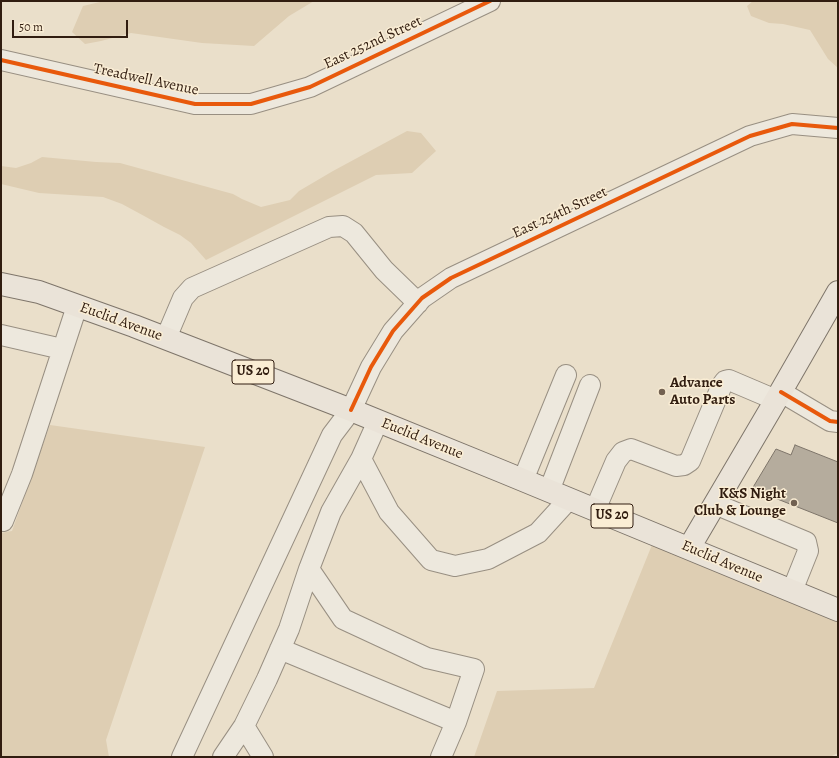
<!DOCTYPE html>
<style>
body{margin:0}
#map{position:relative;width:839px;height:758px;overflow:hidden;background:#eadfca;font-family:Alegreya,serif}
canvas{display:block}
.frame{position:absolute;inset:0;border:2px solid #311d10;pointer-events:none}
.scale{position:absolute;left:12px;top:20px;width:116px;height:18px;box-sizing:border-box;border:2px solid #311d10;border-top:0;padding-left:5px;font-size:12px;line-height:14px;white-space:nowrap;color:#311d10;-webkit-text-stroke:3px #faedd4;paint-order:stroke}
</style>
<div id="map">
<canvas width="839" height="758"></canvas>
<div class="frame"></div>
<div class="scale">50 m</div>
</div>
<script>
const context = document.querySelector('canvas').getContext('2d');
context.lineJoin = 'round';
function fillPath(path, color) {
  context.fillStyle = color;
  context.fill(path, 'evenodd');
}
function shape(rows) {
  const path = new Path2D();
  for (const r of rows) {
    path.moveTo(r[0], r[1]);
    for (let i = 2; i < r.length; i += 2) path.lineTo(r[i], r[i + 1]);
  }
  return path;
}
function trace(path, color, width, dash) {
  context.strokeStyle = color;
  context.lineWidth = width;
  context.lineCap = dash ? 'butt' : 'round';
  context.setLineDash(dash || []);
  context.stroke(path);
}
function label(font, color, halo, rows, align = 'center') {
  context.font = font + ' Alegreya,serif';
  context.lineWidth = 3;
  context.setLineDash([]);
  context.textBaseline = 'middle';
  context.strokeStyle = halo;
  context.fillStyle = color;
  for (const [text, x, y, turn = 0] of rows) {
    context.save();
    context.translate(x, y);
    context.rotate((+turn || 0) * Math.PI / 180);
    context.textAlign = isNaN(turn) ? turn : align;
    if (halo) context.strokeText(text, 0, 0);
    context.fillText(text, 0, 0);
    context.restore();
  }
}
const green = shape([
 [104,1,314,1,289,16,254,46,202,43,131,33,101,41,85,44,72,32,83,6],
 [753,1,838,1,838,68,828,59,810,30,783,24,769,23,751,16,747,6],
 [407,131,421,133,436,151,412,173,376,175,206,260,191,243,180,235,164,227,146,217,122,204,103,197,39,193,1,184,1,166,16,168,31,163,42,157,96,162,120,163,233,194,242,199,261,207,290,200,299,191,333,171],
 [50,425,205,447,106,740,109,757,1,757,1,533,12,531],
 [656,535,838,611,838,753,830,757,474,757,497,691,594,688]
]);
const building = shape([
 [795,445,838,462,838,523,752,489,776,449,791,455,795,445]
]);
const minor = shape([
 [1,60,195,104,251,104,310,87,490,1],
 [1,335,62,349],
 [166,338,183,298,192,288,329,227,343,226,354,233,384,270,418,303],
 [781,392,830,421,838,422],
 [378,421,361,459,389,512,431,560,455,566,488,559,538,533,569,499],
 [523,480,566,375],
 [549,491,590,385],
 [715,504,806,542,808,551,792,591],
 [595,510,616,461,623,452,631,449,676,466,684,465,690,461,722,385,725,381,729,380,776,400],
 [1,520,3,521,22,474,77,306],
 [309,569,343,619,427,658,474,669,456,722,441,757],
 [280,649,456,722],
 [244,726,263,757],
 [182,757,332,435,351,410,371,367,393,331,422,298,451,278,750,136,792,124,838,128],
 [223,757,244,726,267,679,289,629,309,569,331,512,361,459]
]);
const major = shape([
 [1,284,39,292,134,326,351,410,501,471,838,610],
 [689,548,776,400,838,292]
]);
const cycleway = shape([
 [1,60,195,104,251,104,310,87,490,1],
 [781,392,830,421,838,422],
 [351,410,371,367,393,331,422,298,451,278,750,136,792,124,838,128]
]);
const markers = [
 [662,392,4,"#726151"],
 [794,503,4,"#726151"]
];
const shields = [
 [253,372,42],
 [612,516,42]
];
const shieldNames = [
 ["US 20",253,372],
 ["US 20",612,516]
];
const streetNames = [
 ["East 252nd Street",373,43,-25],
 ["Treadwell Avenue",146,80,12],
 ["East 254th Street",560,213,-25],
 ["Euclid Avenue",121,322,20],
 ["Euclid Avenue",422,439,22],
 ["Euclid Avenue",722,562,23]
];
const poiNames = [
 ["Advance",670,383],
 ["Auto Parts",670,400],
 ["K&S Night",786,494,"right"],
 ["Club & Lounge",786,511,"right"]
];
fillPath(green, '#deceb3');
fillPath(building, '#b5ac9d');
trace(building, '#7e756a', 1);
trace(minor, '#988f82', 22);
trace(major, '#7e756a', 24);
trace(minor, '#ede8dd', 20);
trace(major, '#eae3d8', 22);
trace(cycleway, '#e8590c', 4);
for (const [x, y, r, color] of markers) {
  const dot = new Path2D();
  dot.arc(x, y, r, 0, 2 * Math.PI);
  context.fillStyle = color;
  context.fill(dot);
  trace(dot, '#faedd4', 1.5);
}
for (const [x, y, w] of shields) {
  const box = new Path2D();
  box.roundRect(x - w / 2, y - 12, w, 24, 3);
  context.fillStyle = '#faedd4';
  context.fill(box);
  trace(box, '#311d10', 1);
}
label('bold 14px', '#311d10', null, shieldNames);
label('15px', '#311d10', '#faedd4', streetNames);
label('bold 15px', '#311d10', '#faedd4', poiNames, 'left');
</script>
